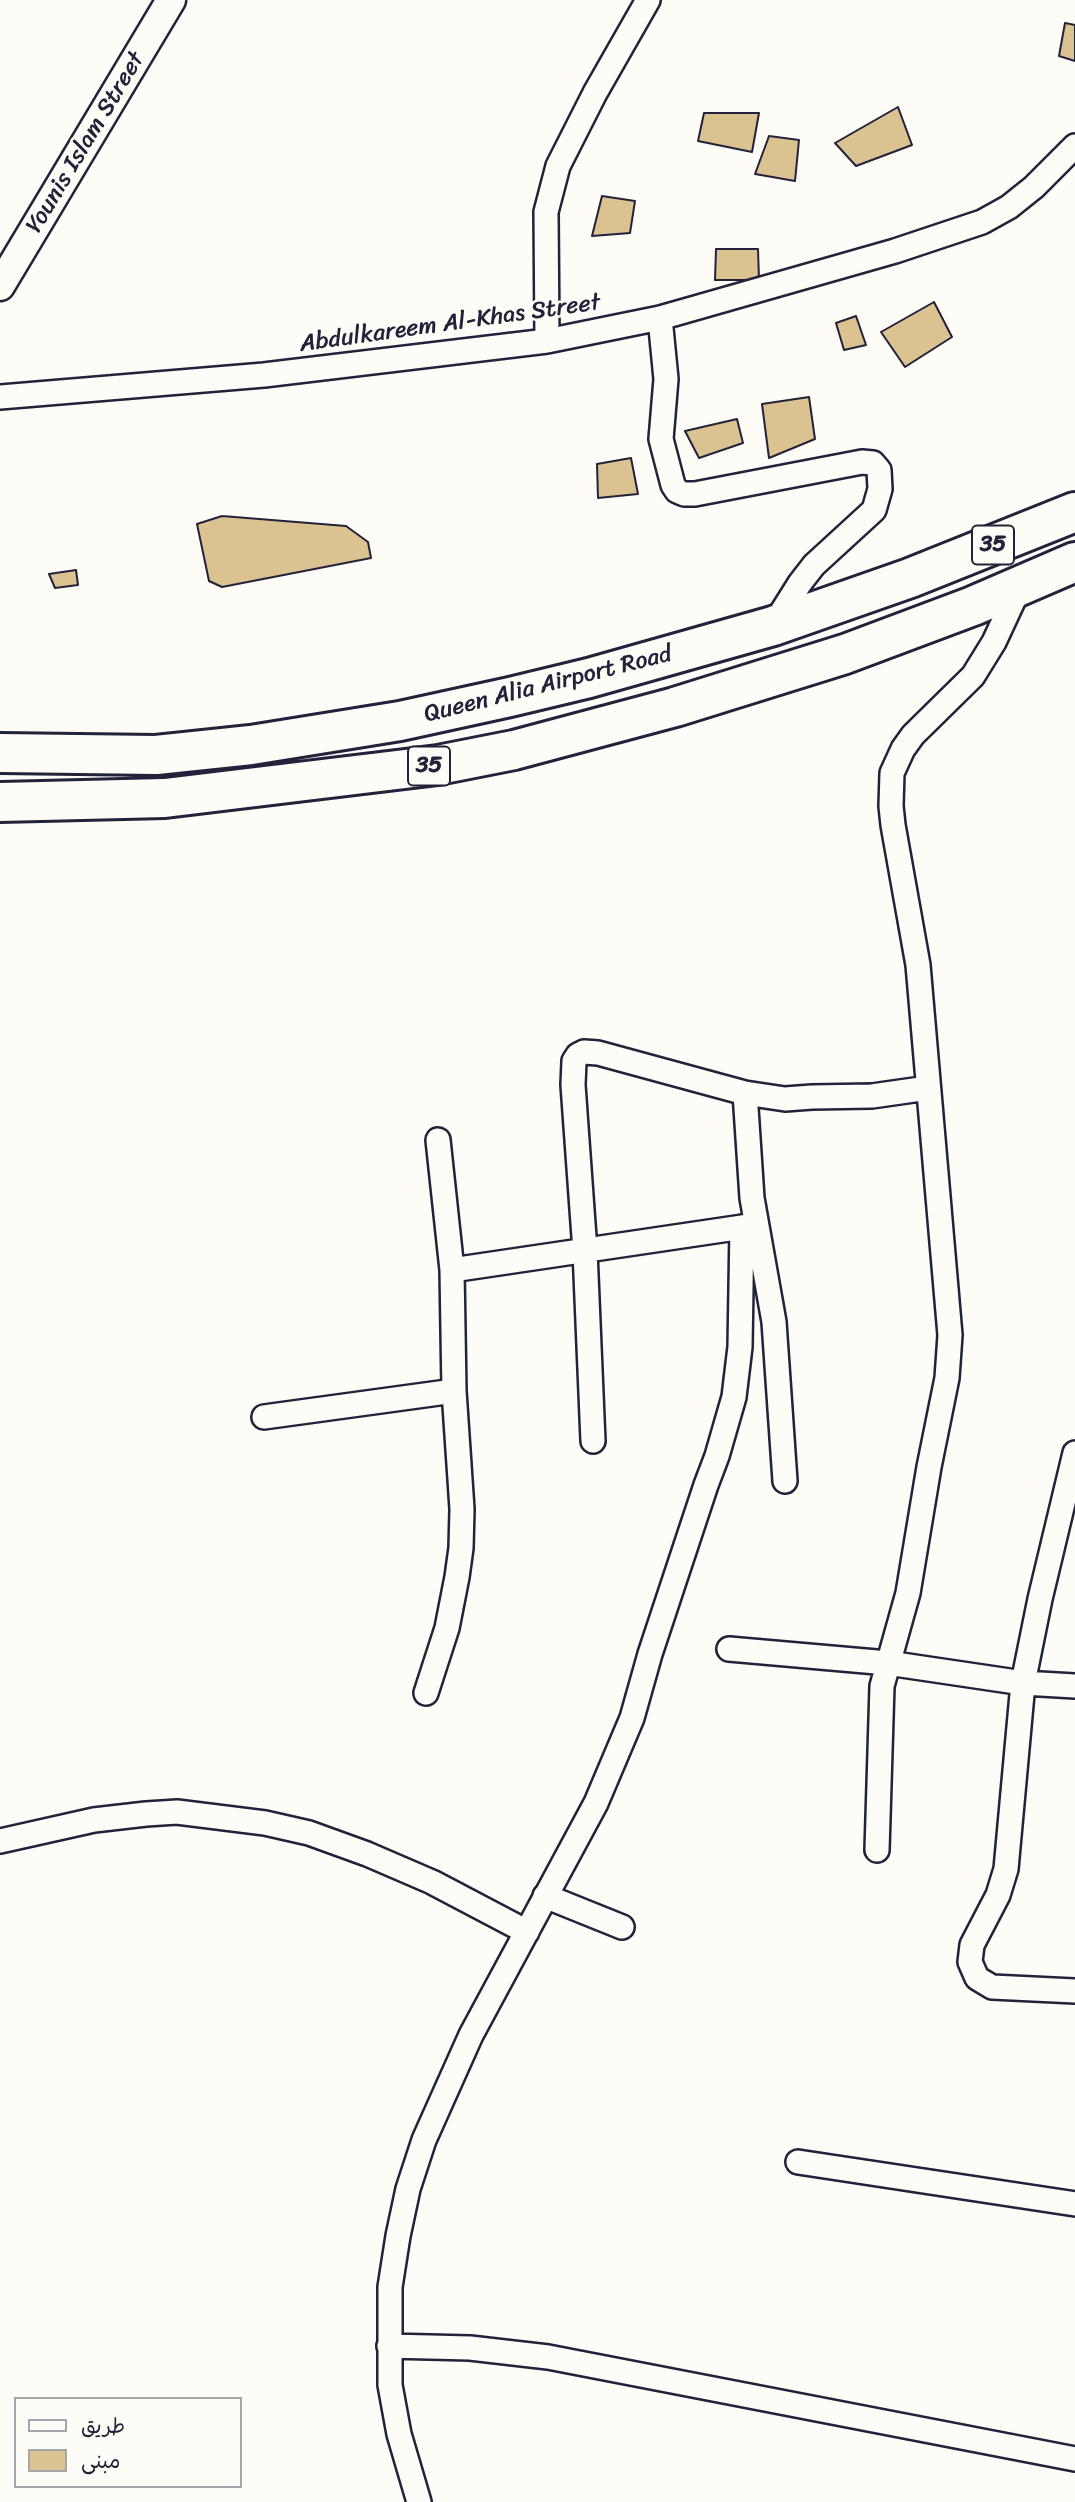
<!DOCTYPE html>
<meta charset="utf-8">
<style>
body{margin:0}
#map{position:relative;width:1075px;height:2502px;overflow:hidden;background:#fdfcf7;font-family:Sriracha,"Playpen Sans Arabic",sans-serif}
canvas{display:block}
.legend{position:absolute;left:14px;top:2397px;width:228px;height:91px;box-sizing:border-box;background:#fdfcf7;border:2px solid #a5a5ac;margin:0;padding:9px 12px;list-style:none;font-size:21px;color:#22223b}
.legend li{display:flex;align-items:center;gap:14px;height:35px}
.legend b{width:35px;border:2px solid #a5a5ac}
</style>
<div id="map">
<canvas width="1075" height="2502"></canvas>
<ul class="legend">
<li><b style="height:9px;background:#fdfcf7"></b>طريق</li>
<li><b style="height:19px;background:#dbc291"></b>مبنى</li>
</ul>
</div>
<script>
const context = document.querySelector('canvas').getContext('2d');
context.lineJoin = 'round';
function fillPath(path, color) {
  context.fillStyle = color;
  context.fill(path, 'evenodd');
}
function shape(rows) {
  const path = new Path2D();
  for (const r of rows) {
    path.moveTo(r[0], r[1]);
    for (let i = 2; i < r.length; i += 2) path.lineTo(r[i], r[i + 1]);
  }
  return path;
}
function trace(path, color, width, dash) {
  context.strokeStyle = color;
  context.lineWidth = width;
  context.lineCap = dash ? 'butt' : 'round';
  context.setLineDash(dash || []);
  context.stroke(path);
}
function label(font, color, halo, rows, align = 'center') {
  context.font = font + ' Sriracha,sans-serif';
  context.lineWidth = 5;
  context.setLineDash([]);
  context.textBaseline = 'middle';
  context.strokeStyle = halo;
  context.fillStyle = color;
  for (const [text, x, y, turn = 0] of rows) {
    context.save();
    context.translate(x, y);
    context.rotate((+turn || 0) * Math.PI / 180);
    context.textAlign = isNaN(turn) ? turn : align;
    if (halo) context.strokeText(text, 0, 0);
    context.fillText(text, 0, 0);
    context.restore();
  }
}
const building = shape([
 [1065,23,1075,25,1075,61,1059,56,1065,23],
 [898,107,912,145,856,166,835,143,898,107],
 [704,113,759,113,752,152,698,141,704,113],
 [769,136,799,140,795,181,755,174,769,136],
 [602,196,635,201,630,233,592,236,602,196],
 [716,249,758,249,759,280,715,280,716,249],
 [934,302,952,337,905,367,881,332,934,302],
 [856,316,866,345,844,350,836,323,856,316],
 [809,397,815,439,769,458,762,404,809,397],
 [737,419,743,443,699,458,685,431,737,419],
 [631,458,638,494,598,498,597,464,631,458],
 [222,516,346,526,368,542,371,558,222,587,209,581,197,524,222,516],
 [76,570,78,585,55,588,49,574,76,570]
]);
const minor = shape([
 [660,318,666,379,661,439,673,485,677,491,684,494,695,494,862,462,873,463,879,470,880,489,874,510,814,565,800,583,773,626],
 [547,341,546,212,558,166,595,93,648,0],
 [0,397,264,375,547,341,660,318,895,251,982,222,1009,207,1034,187,1075,146],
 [452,1270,756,1225],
 [264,1417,454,1391],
 [593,1441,585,1251,573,1085,574,1061,578,1055,584,1052,598,1053,745,1093],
 [1075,1453,1040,1599,1023,1683,1006,1869,998,1895,972,1945,970,1962,977,1978,992,1987,1075,1991],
 [785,1481,774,1322,752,1198,745,1093,785,1099,812,1097,872,1096,928,1088],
 [729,1649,888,1663,1023,1683,1075,1686],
 [426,1693,447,1628,457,1577,461,1548,462,1509,454,1391,452,1270,438,1140],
 [0,1841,94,1820,146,1814,177,1812,265,1823,309,1833,367,1854,432,1882,527,1932],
 [877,1850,882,1686,908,1593,929,1467,947,1378,950,1335,918,965,893,825,891,806,892,773,903,749,913,735,973,676,994,642,1020,586],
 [545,1896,622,1927],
 [798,2162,1075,2204],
 [389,2346,470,2348,548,2357,1075,2459],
 [419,2502,399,2434,390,2385,390,2287,398,2236,408,2189,424,2140,471,2035,596,1803,632,1718,650,1654,706,1485,717,1456,734,1397,740,1347,742,1227]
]);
const tertiary = shape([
 [0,286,171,0]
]);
const motorway = shape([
 [0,753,156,755,251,745,400,721,510,697,589,678,773,626,910,578,1075,512],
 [0,802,165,798,438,765,514,750,675,707,845,654,973,606,1075,562]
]);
const shields = [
 [993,545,42],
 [429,766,42]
];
const shieldNames = [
 ["35",993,545],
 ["35",429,766]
];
const streetNames = [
 ["Younis Islam Street",86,143,-59],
 ["Abdulkareem Al-Khas Street",450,324,-8],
 ["Queen Alia Airport Road",548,685,-14]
];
fillPath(building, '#dbc291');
trace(building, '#22223b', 2);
trace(minor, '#22223b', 28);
trace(tertiary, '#22223b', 33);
trace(motorway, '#22223b', 44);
trace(minor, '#fdfcf7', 23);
trace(tertiary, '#fdfcf7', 28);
trace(motorway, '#fdfcf7', 38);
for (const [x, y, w] of shields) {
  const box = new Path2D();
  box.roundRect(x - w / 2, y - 19.5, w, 39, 5);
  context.fillStyle = '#fdfcf7';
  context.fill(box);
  trace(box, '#22223b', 2);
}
label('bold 23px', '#22223b', null, shieldNames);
label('24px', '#22223b', '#fdfcf7', streetNames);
</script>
